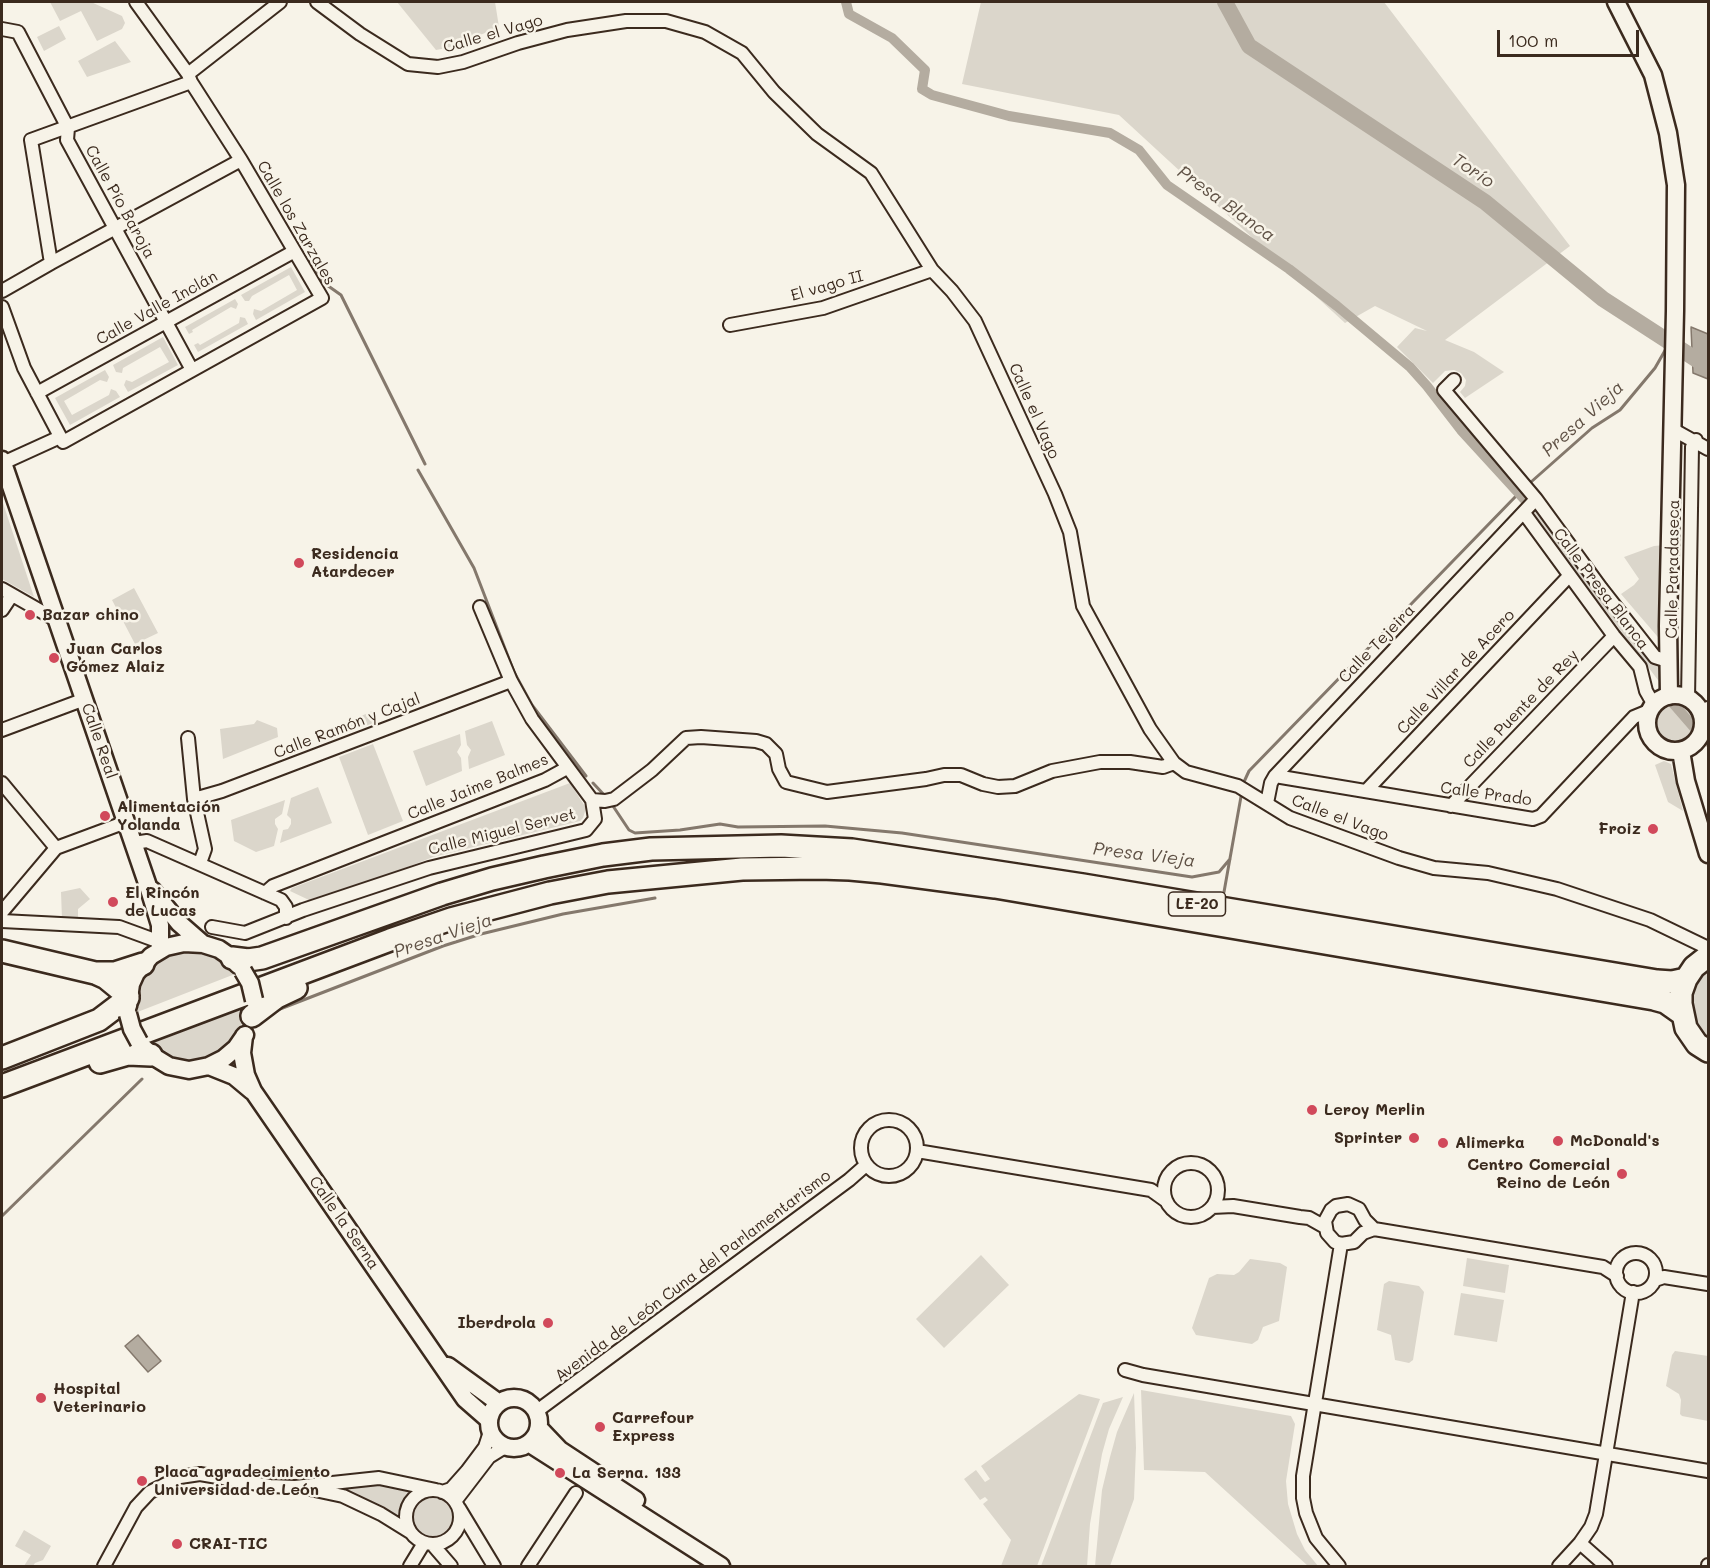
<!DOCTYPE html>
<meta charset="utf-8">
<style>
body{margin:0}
#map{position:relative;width:1710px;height:1568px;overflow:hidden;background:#f7f3e8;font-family:Mali,sans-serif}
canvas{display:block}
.frame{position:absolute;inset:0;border:3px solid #3b2a1e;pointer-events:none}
.scale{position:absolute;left:1497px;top:30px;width:142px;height:27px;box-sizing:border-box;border:3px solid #3b2a1e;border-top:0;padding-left:8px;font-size:18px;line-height:21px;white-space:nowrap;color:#3b2a1e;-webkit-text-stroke:4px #f7f3e8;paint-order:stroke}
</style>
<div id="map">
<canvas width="1710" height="1568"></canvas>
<div class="frame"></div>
<div class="scale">100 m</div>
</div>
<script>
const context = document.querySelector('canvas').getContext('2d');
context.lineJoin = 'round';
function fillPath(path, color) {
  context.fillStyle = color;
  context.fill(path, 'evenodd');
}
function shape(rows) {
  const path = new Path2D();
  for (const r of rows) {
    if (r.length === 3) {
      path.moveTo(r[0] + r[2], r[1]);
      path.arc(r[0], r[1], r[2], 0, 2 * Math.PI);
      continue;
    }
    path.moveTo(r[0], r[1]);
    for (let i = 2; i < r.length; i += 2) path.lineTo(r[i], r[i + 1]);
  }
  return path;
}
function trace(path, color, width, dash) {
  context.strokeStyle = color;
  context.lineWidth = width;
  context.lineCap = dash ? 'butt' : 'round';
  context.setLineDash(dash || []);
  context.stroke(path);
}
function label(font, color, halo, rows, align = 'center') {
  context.font = font + ' Mali,sans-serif';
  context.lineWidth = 5;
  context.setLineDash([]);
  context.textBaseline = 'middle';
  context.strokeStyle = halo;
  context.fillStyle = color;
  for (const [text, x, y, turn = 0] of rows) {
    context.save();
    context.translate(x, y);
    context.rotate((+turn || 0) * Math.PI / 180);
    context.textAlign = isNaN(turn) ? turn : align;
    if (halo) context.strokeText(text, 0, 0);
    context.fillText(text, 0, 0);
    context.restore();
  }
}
const green = shape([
 [50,2,91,2,122,16,125,23,122,29,97,41,81,11,60,21],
 [397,2,495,2,499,27,452,47,436,50],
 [981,2,1384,2,1570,246,1445,340,1474,352,1504,372,1465,398,1460,392,1465,386,1466,380,1461,373,1454,370,1445,371,1433,383,1397,347,1415,328,1427,331,1375,306,1345,323,1119,115,962,84],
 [59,26,66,39,44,51,37,37],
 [115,41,131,62,87,77,78,61],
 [291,267,305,292,256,320,253,314,254,309,261,311,297,290,289,275,252,296,249,301,245,301,241,295],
 [235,299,238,304,236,309,231,307,192,330,193,332,189,334,185,327],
 [240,317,245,318,248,324,198,352,194,345,198,343,200,345,239,323],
 [163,337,178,365,128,392,124,385,126,380,132,382,169,362,160,347,123,368,122,373,116,372,113,365],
 [105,370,109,377,107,382,100,380,64,401,72,415,109,395,111,389,116,391,120,397,70,425,55,398],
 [2,500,34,597,2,579],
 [1539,506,1620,619,1658,665,1664,667,1664,688,1534,516,1532,513],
 [1665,545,1663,643,1621,594,1634,585,1639,579,1624,557,1654,546],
 [134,588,158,633,135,644,112,600],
 [1675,723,23],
 [372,711,376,722,326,741,322,731,338,727],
 [257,720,277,728,278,737,223,759,220,729,254,724],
 [492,721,505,755,469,769,468,757,471,750,467,745,465,731],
 [460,734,461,745,457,752,461,758,462,771,426,786,413,751],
 [373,744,403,821,368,835,339,757],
 [1664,761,1671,764,1683,811,1668,802,1655,765],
 [570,783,586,808,583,818,580,821,433,857,403,869,309,900,290,891,292,888],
 [318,787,332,823,280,843,283,830,288,829,291,824,291,819,287,815,291,798],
 [285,800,282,814,275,819,275,824,278,829,274,846,256,852,234,841,231,820],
 [80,888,90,899,78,909,78,920,62,919,61,892],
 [187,952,205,954,221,961,235,974,135,1013,137,994,144,977,155,964,170,955],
 [1708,964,1708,1043,1698,1033,1688,997,1701,970],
 [245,1002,241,1028,231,1044,216,1056,198,1062,180,1061,162,1055,145,1038],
 [981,1255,1009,1285,944,1348,916,1319],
 [1467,1258,1509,1265,1505,1293,1463,1286],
 [1250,1259,1280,1263,1287,1267,1279,1321,1263,1327,1258,1340,1252,1344,1196,1335,1192,1328,1209,1278,1217,1274,1234,1275,1239,1272],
 [1389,1281,1419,1286,1424,1292,1413,1360,1409,1363,1395,1360,1391,1335,1377,1330,1384,1284],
 [1461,1293,1504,1300,1497,1342,1454,1335],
 [1675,1351,1708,1356,1708,1421,1682,1416,1680,1414,1681,1400,1679,1394,1666,1386,1672,1355],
 [1141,1390,1291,1416,1295,1424,1286,1481,1288,1504,1297,1534,1305,1550,1318,1566,1308,1566,1205,1472,1144,1470],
 [1134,1393,1136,1448,1134,1499,1110,1566,1095,1566,1102,1490,1110,1457,1117,1432],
 [1079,1394,1100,1399,1037,1566,1001,1566,1011,1540,983,1504,988,1500,985,1497,980,1500,964,1479,976,1470,985,1482,990,1479,981,1466],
 [1123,1397,1109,1429,1102,1454,1090,1524,1087,1566,1041,1566,1103,1403],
 [371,1482,412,1490,404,1499,398,1519,357,1494,334,1487],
 [433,1517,22],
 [24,1530,51,1546,43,1560,35,1563,33,1566,24,1566,31,1555,15,1546]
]);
const water = shape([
 [1691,327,1708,334,1708,379,1693,373,1691,327],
 [138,1335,161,1361,148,1372,125,1346,138,1335]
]);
const stream = shape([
 [301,251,324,283,341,295,425,464],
 [418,470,474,568,514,672,532,705,586,776],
 [1531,482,1592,428,1620,410,1655,368,1667,347],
 [593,783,607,798],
 [1243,784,1249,771,1517,495],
 [611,803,629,830,635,833,680,830,720,824,738,827,825,826,902,833,1192,877,1219,872,1230,859],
 [1224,892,1242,791],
 [280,1009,443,946,481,934,563,914,655,898],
 [2,1216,142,1079]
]);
const canal = shape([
 [846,2,849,14,892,38,925,70,922,89,932,95,1009,116,1110,133,1139,150,1167,185,1289,269,1337,306,1410,367,1427,386,1461,430,1526,501],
 [1671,701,1697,731],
 [1706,740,1708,742]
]);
const river = shape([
 [1225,2,1249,46,1485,202,1603,299,1708,367]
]);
const street = shape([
 [317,2,360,34,408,64,438,67,463,62,518,43,567,30,626,21,666,21,705,32,742,53,774,92,817,134,871,173,932,270,952,291,975,321,1055,494,1070,532,1083,606,1150,729,1174,763,1186,772,1238,786,1290,818,1399,858,1434,868,1488,873,1557,889,1650,920,1708,948],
 [2,29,18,32,68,128,67,140,192,370],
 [188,74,280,2],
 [51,263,31,140,191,82],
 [2,291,51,263,241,160],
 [2,307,24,368,63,442,322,298,241,160,191,82,188,74,136,2],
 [730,325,823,308,932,270],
 [37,393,293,252],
 [1672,429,1708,449],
 [3,463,60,437],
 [1536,499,1601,588,1655,657,1668,661],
 [1524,513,1614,636,1640,667,1646,691,1654,705],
 [2,589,58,621],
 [2,610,12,595],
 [1688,699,1692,447,1696,440],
 [1701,714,1708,708],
 [2,730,85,699],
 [188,738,194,799,205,849,200,863],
 [1275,776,1533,819,1541,816,1634,717,1651,710],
 [2,783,56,848],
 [1366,791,1569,576],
 [194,799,222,791,511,681],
 [592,800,605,801,614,799,652,770,686,738,701,737,756,741,766,744,776,754,779,769,786,782,827,792,926,779,944,775,961,775,983,784,998,787,1015,786,1052,771,1100,762,1130,762,1163,767,1174,763],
 [1267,803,1271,783,1275,776,1536,499,1444,390,1454,380],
 [1451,806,1614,636],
 [134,843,147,841,281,900,286,907,286,918],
 [265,893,273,886,545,780,567,768],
 [2,912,56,848,126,822],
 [2,921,119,927,160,942,164,946],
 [212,927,245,933,303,910,429,868,586,830,595,819,592,800,532,719,511,681,480,607],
 [889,1148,28],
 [917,1151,1151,1190,1165,1200],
 [1191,1190,27],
 [1212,1207,1233,1206,1300,1217,1309,1218,1325,1227],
 [1374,1229,1363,1233,1354,1242,1341,1244,1335,1242,1327,1233,1325,1221,1331,1210,1336,1206,1348,1204,1359,1209,1365,1220,1374,1229,1603,1267,1617,1276],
 [1636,1273,20],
 [1655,1280,1664,1277,1708,1284],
 [1125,1370,1143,1375,1708,1471],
 [537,1411,849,1180,866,1165],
 [310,1489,343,1496,381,1514,410,1532],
 [433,1517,27],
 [442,1492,451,1489,467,1471,485,1447,490,1432],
 [456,1500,489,1457,505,1447],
 [459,1508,494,1566],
 [1580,1543,1606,1566],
 [432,1544,451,1566],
 [104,1566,136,1507,150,1492,180,1477,200,1474,270,1486,295,1487,379,1478,436,1490],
 [410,1566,424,1543],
 [528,1566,576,1493],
 [1339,1566,1316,1538,1306,1513,1303,1498,1303,1476,1341,1244],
 [1559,1566,1580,1543,1591,1527,1596,1514,1633,1292],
 [1708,1566,1708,1565]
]);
const secondary = shape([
 [1616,2,1653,75,1668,133,1676,185,1675,311,1668,626,1669,696],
 [2,460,148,886,160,925,160,950],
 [1675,723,28],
 [1681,751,1686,781,1708,854],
 [152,890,179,923,203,944],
 [128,1006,131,984,136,973,151,956,166,947,184,943,203,944,219,949,232,958,238,965],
 [244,1036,242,1053,246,1075,253,1091,465,1399,489,1420],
 [144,1048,151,1055,169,1066,189,1070,209,1066,223,1059,236,1048,245,1035],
 [209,1066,234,1076,252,1091],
 [448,1366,499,1403],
 [514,1423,25],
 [539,1428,560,1450,636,1500],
 [530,1444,721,1566]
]);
const highway = shape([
 [2,951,95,973,106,978,128,996],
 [1708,956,1694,967,1686,979,1681,993,1681,1004,1686,1028,1697,1044,1708,1051],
 [232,958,248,960,262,958,442,894,492,879,544,867,603,855,651,849,781,846,852,850,1083,885,1657,981,1672,982,1686,979],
 [95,973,115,973,143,964],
 [252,1016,277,997,296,988],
 [2,1058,99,1020,128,998],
 [100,1062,128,1054,151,1055],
 [2,1086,390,940,451,919,550,893,608,882,742,869,819,868,850,869,882,872,995,887,1654,999,1665,1002,1682,1014]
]);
const secondaryBridge = shape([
 [243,971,250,983,254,1000],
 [128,1014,132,1029,139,1042]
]);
const markers = [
 [299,563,6,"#d1495b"],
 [30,615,6,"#d1495b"],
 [54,658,6,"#d1495b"],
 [105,816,6,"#d1495b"],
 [1653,829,6,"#d1495b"],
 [113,902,6,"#d1495b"],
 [1312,1110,6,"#d1495b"],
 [1414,1138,6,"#d1495b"],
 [1558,1141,6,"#d1495b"],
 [1443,1143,6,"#d1495b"],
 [1622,1174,6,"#d1495b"],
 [548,1323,6,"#d1495b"],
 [41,1398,6,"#d1495b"],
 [600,1427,6,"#d1495b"],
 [560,1473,6,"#d1495b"],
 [142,1481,6,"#d1495b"],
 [177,1544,6,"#d1495b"]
];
const shields = [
 [1197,904,57]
];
const shieldNames = [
 ["LE-20",1197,904]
];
const streetNames = [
 ["Calle el Vago",493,34,-16],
 ["Calle Pío Baroja",120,202,61],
 ["Calle los Zarzales",296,223,60],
 ["El vago II",827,286,-16],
 ["Calle Valle Inclán",157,308,-29],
 ["Calle el Vago",1034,411,66],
 ["Calle Paradaseca",1673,569,-89],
 ["Calle Presa Blanca",1601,589,53],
 ["Calle Tejeira",1377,644,-46],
 ["Calle Villar de Acero",1456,672,-47],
 ["Calle Puente de Rey",1521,709,-46],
 ["Calle Ramón y Cajal",347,726,-21],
 ["Calle Real",99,741,71],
 ["Calle Jaime Balmes",478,787,-22],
 ["Calle Prado",1486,794,8],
 ["Calle el Vago",1340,818,21],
 ["Calle Miguel Servet",502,832,-14],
 ["Calle la Serna",344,1223,55],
 ["Avenida de León Cuna del Parlamentarismo",693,1276,-37]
];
const poiNames = [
 ["Residencia",311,554],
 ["Atardecer",311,572],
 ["Bazar chino",42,615],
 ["Juan Carlos",66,649],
 ["Gómez Alaiz",66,667],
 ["Alimentación",117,807],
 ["Yolanda",117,825],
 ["Froiz",1641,829,"right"],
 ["El Rincón",125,893],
 ["de Lucas",125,911],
 ["Leroy Merlin",1324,1110],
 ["Sprinter",1402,1138,"right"],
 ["McDonald's",1570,1141],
 ["Alimerka",1455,1143],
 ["Centro Comercial",1610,1165,"right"],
 ["Reino de León",1610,1183,"right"],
 ["Iberdrola",536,1323,"right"],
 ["Hospital",53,1389],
 ["Veterinario",53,1407],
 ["Carrefour",612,1418],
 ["Express",612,1436],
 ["Placa agradecimiento",154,1472],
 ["Universidad de León",154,1490],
 ["La Serna. 133",572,1473],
 ["CRAI-TIC",189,1544]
];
const waterNames = [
 ["Torío",1473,171,34],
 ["Presa Blanca",1226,204,36],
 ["Presa Vieja",1583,419,-42],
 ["Presa Vieja",1144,855,7],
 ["Presa Vieja",443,936,-19]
];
fillPath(green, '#dbd6cb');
fillPath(water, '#b4aca0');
trace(water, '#84786c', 1.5);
trace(stream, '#84786c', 3);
trace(canal, '#b4aca0', 10);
trace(river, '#b4aca0', 16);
trace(street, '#3b2a1e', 16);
trace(secondary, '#3b2a1e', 21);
trace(highway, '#3b2a1e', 26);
trace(street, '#f7f3e8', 12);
trace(secondary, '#f7f3e8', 16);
trace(highway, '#f7f3e8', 21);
trace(secondaryBridge, '#3b2a1e', 21, []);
trace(secondaryBridge, '#f7f3e8', 16);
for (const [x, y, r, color] of markers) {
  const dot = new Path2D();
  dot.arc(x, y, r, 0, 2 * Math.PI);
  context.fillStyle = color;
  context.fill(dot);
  trace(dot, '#f7f3e8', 2);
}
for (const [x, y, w] of shields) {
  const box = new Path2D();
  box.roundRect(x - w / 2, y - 12, w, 24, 4.5);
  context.fillStyle = '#f7f3e8';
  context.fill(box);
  trace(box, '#3b2a1e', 1.5);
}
label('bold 15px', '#3b2a1e', null, shieldNames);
label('16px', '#3b2a1e', '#f7f3e8', streetNames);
label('bold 16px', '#3b2a1e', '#f7f3e8', poiNames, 'left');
label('italic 18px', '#5f5145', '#f7f3e8', waterNames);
</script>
